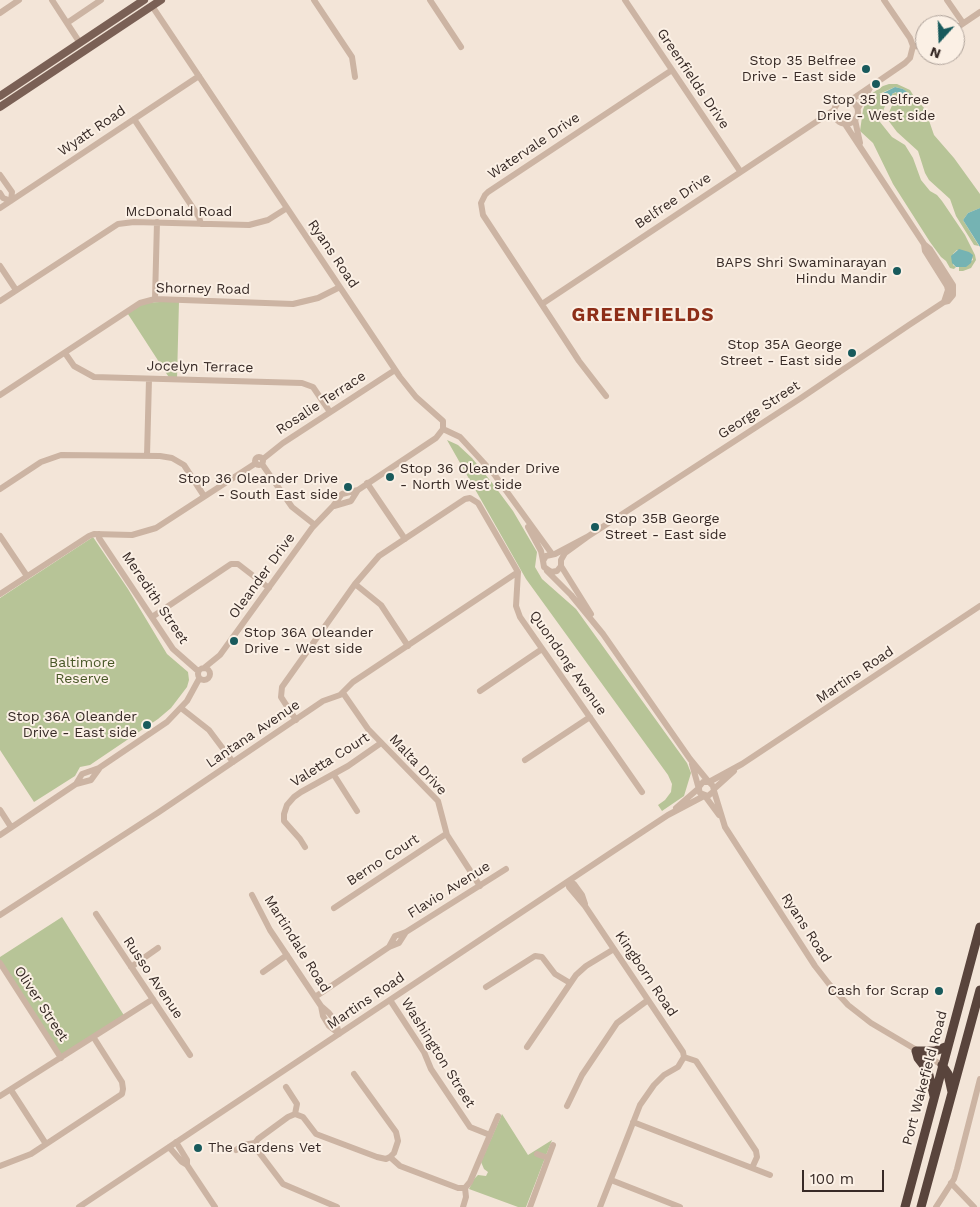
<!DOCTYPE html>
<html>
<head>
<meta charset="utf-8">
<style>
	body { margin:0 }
	#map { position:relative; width:980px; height:1207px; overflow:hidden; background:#f3e5d8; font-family:"Work Sans",sans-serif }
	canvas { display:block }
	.north { position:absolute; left:915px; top:15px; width:50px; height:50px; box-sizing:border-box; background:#fbf0e5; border:1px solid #ada199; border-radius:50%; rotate:200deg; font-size:14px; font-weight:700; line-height:20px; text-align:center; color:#372a26 }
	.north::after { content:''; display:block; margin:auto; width:18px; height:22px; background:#185a5c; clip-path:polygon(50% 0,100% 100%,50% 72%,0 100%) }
	.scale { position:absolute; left:802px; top:1170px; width:82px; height:22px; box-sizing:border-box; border:2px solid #372a26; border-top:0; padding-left:6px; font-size:15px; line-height:18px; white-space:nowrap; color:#372a26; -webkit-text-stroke:4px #fbf0e5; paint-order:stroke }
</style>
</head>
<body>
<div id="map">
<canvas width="980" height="1207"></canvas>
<div class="north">N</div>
<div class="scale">100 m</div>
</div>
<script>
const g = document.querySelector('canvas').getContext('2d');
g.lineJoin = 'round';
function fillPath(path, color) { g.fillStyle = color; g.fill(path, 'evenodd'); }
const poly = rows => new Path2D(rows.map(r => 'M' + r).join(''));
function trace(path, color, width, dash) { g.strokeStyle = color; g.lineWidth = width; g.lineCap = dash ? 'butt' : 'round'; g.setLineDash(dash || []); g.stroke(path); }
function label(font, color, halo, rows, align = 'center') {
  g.font = font + ' "Work Sans",sans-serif'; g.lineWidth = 4; g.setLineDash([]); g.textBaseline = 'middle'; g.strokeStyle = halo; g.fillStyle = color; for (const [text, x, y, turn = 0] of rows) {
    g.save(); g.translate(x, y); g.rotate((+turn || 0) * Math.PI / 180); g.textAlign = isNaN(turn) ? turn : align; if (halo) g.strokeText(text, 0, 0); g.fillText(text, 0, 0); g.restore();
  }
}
fillPath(poly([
	[889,84,897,84,910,90,915,98,925,109,934,135,954,158,980,194,980,208,968,213,963,220,979,246,974,245,956,216,950,199,929,180,925,173,918,151,897,132,888,120,888,115,893,103,892,94,897,92,899,95,902,93,907,95,910,99,908,103,913,100,917,103,916,101,903,89,895,87,879,94,887,96,888,98,880,119,880,122,892,137,905,145,913,158,921,180,930,191,937,195,942,201,965,235,975,255,976,260,971,268,963,271,959,271,959,267,973,260,972,257,957,250,953,254,953,265,956,267,954,269,950,268,946,261,941,257,930,242,893,184,873,143,860,131,863,110,868,96,883,86],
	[179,301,177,379,170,379,126,311,140,303],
	[447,440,458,445,472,458,493,484,513,511,537,552,535,567,542,579,576,609,687,763,691,773,684,796,662,811,658,805,665,800,671,792,672,784,668,775,526,579],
	[93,537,128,589,167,654,188,672,189,680,187,687,171,708,158,719,90,765,80,767,75,776,34,802,0,750,0,598],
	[62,917,125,1017,61,1058,0,963,0,957],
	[502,1114,528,1155,552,1140,526,1207,518,1207,469,1189,474,1179,478,1175,486,1176,488,1172,484,1169,481,1162]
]), '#b7c497');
fillPath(poly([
	[895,87,903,89,911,95,912,98,917,103,914,105,913,100,911,104,907,103,910,99,904,93,899,95,896,92,892,94,892,100,891,98,887,100,888,98,885,95,879,95],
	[980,208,980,247,963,220,968,213],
	[959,249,969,252,973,255,971,263,966,267,956,267,952,263,951,256]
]), '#75b3b3');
trace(poly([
	[52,0,80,43],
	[314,0,352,57,355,77],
	[430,0,461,47],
	[625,0,740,171],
	[884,0,910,38,913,46],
	[947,0,963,23],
	[152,6,400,377,416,397,443,421,443,429,460,437,494,474,552,554],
	[0,13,19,0],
	[67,23,101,0],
	[955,29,980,12],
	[913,46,925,47],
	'834 112a12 12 0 1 1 24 0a12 12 0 1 1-24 0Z',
	[851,100,905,63,910,58,913,46],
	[858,108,870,88],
	[134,119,199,217,201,224],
	[855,120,860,143],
	[0,175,12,192,11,201,3,198,0,193],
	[0,208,199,76],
	[924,244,925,251,947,286,948,290,944,302],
	[0,266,16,290],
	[155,299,157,222],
	[0,301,118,224,134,222,249,225,268,220,287,208],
	[542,304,834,110],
	[65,353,74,366,94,377,302,383,313,387,330,412],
	[0,395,140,303,155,299,293,304,318,298,340,287],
	[606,396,579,361,483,215,481,203,485,195,488,192,672,70],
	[147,456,149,379],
	'255 461a4 4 0 1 1 8 0a4 4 0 1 1-8 0Z',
	[263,459,283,443,395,370],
	[262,464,292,507,315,525],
	[367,483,405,539],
	[0,489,41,462,61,455,160,456,172,458,184,465,204,496],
	[334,506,351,501,358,490],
	[528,527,541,551,543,561],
	[99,534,99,538,173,649,198,671],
	[0,536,27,576],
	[587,537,555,554,546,556,543,561,544,567,551,572,557,571,561,566,561,560,565,553,587,537,801,398,909,325,944,302,948,301,953,295,953,285,930,249,924,244,845,124],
	[561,566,591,614],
	[547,571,571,595,603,634,690,759,708,781],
	[355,584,381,605,408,646],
	[0,594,89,536,94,534,132,535,156,528,256,463],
	[152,617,231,564,238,564,269,588],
	'198 674a6 6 0 1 1 12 0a6 6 0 1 1-12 0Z',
	[204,668,220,655,312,528,333,506,342,494,358,490,436,438,443,429],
	[480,691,542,649],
	[343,693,368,729,438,801,447,835,480,886],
	[181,708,209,730,233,762],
	[296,720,281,697,282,687,355,584,379,556,465,499,470,498,478,503,518,572,516,606,520,617,642,792],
	[525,760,590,717],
	[692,764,700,793,708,796,714,791,713,786,709,782,703,782,699,787],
	[334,775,357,811],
	[709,782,742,764,980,606],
	[76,784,82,774,99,768,167,722,187,701,199,679],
	[714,789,734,771],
	[714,791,725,827,815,966,829,984,848,1005,871,1023,942,1065],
	[705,796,719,815],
	[676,808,699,788],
	[0,810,11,827],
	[0,835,76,784,91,780,99,769],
	[305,847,300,839,284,821,284,814,287,805,294,797,301,792,348,766,381,743],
	[569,881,569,887,585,906,683,1052,684,1057],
	[569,881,574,884,582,895,585,904],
	[252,895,270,930,321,1006,329,1013,336,1022,339,1034],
	[334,908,446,834],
	[96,914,190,1055],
	[0,915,159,812,323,701,340,695,353,682,518,572],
	[389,947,395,936,406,932,506,869],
	[0,963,61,1058],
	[131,967,158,948],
	[263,972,287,955],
	[486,987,535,956,542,957,555,974,570,983],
	[315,997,389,947,399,943,406,932],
	[390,1000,424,1052,431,1069,470,1127,490,1135],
	[321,1006,323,1016,329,1026,338,1033],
	[527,1047,576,975,586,966,614,949],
	[286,1087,297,1104,295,1114],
	[11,1090,46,1144],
	[0,1096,153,999],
	[567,1106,582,1075,617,1023,648,1000],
	[295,1114,303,1117,316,1134,377,1157,386,1159,390,1157,394,1153,398,1141,396,1132,354,1074],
	[295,1114,288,1117,258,1139,255,1143,258,1151,283,1184,337,1207],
	[633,1122,752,1168,757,1157,756,1151,696,1061,684,1057],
	[176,1142,187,1160,187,1165],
	[169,1147,182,1162,187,1165,215,1207],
	[236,1150,243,1145,255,1143],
	[537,1154,548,1158],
	[390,1157,400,1166,458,1188,465,1188],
	[0,1166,31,1154,122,1094,123,1089,122,1082,94,1038],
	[752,1168,770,1175],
	[611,1180,680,1207],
	[951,1183,974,1207],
	[465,1188,470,1182,498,1116],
	[79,1207,609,854,668,815,704,796],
	[463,1207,466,1197,465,1188],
	[530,1207,553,1145],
	[600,1207,640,1105,654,1085,664,1075,678,1067,684,1057],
	[936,1207,954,1179,957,1169,980,1079]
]), '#ccb4a3', 6);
trace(poly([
	[0,96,144,0],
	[0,107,161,0]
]), '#7a6055', 8);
trace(poly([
	[942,1065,948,1074,952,1092],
	[934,1096,928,1071,918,1058,916,1051,935,1051,948,1046],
	[905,1207,980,927],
	[921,1207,980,990]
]), '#59443c', 9);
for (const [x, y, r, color] of [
	[866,69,5,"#185a5c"],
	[876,84,5,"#185a5c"],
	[897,271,5,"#185a5c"],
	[852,353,5,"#185a5c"],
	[390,477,5,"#185a5c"],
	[348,487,5,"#185a5c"],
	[595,527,5,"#185a5c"],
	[234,641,5,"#185a5c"],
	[147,725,5,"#185a5c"],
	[939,991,5,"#185a5c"],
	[198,1148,5,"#185a5c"]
]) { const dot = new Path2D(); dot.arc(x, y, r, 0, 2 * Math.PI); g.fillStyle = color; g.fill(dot); trace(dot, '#fbf0e5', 2); }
label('14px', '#372a26', '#fbf0e5', [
	["Stop 35 Belfree",856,61],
	["Drive - East side",856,77],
	["Stop 35 Belfree",876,100,"center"],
	["Drive - West side",876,116,"center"],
	["BAPS Shri Swaminarayan",887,263],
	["Hindu Mandir",887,279],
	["Stop 35A George",842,345],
	["Street - East side",842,361],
	["Stop 36 Oleander Drive",400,469,"left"],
	["- North West side",400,485,"left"],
	["Stop 36 Oleander Drive",338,479],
	["- South East side",338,495],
	["Stop 35B George",605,519,"left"],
	["Street - East side",605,535,"left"],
	["Stop 36A Oleander",244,633,"left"],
	["Drive - West side",244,649,"left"],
	["Stop 36A Oleander",137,717],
	["Drive - East side",137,733],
	["Cash for Scrap",929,991],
	["The Gardens Vet",208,1148,"left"]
], 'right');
label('14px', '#372a26', '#fbf0e5', [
	["Greenfields Drive",693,79,56],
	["Wyatt Road",92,131,-34],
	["Watervale Drive",534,146,-34],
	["Belfree Drive",673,201,-34],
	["McDonald Road",179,212],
	["Ryans Road",333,254,56],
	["Shorney Road",203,289,1],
	["Jocelyn Terrace",200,367,1],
	["Rosalie Terrace",321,403,-33],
	["George Street",759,410,-33],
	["Oleander Drive",262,576,-54],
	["Meredith Street",155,598,56],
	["Quondong Avenue",568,663,55],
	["Martins Road",855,675,-34],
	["Lantana Avenue",253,734,-34],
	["Valetta Court",330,760,-32],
	["Malta Drive",418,765,47],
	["Berno Court",383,860,-33],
	["Flavio Avenue",449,890,-32],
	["Ryans Road",806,928,57],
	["Martindale Road",297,944,58],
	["Kingborn Road",646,974,56],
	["Russo Avenue",153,978,56],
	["Martins Road",366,1001,-34],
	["Oliver Street",41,1004,57],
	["Washington Street",438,1053,58],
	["Port Wakefield Road",925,1078,-75]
]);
label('14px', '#485727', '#fbf0e5', [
	["Baltimore",82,663],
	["Reserve",82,679]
]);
g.letterSpacing = '1px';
label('bold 19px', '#8d2e18', '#fbf0e5', [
	["GREENFIELDS",643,315]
]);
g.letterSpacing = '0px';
</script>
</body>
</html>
